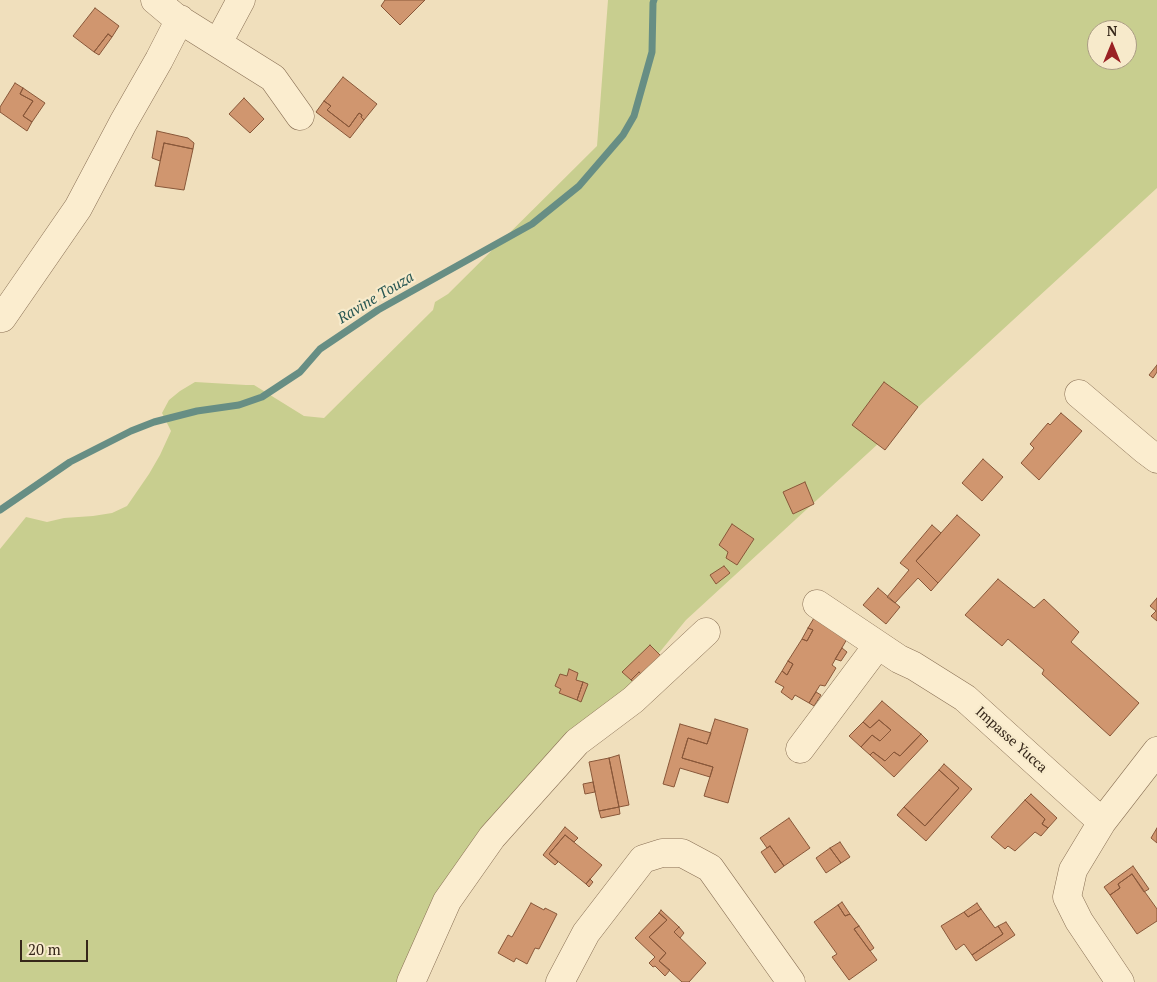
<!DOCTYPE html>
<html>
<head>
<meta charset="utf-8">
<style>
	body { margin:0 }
	#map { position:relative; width:1157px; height:982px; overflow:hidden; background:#f0dfbc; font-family:"PT Serif",serif }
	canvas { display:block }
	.north { position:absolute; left:1087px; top:20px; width:50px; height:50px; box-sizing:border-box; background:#f7eacb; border:1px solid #aa9c84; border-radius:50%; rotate:0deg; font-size:14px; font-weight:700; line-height:20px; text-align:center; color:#36271a }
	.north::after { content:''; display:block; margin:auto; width:18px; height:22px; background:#9a2124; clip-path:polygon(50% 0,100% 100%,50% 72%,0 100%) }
	.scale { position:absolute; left:20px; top:940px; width:68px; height:22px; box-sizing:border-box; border:2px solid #36271a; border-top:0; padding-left:6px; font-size:15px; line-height:18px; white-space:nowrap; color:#36271a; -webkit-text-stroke:4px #f7eacb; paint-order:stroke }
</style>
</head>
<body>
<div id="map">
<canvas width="1157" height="982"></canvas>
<div class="north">N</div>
<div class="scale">20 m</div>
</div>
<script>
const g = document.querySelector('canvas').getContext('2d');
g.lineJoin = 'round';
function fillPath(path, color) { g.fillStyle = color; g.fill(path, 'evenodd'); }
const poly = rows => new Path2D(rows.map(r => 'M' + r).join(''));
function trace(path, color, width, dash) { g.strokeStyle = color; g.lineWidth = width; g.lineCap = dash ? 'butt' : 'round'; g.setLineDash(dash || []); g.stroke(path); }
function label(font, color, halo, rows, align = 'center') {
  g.font = font + ' "PT Serif",serif'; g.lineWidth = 4.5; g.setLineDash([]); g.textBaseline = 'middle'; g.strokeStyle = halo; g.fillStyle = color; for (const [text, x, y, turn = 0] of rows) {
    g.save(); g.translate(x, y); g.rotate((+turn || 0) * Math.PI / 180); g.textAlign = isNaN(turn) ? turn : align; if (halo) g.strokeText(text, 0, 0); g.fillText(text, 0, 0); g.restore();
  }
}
fillPath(poly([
	[608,0,1157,0,1157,188,686,620,427,936,399,982,0,982,0,549,26,517,47,522,64,518,93,516,112,513,127,506,149,474,160,455,171,431,162,413,169,400,180,391,195,382,246,385,254,385,304,416,324,418,433,310,435,302,448,294,597,146],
	[1097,30,1127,30,1127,60,1097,60]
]), '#c8ce8f');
trace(poly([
	[0,510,70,462,131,431,154,422,197,411,239,405,262,397,300,372,320,349,378,310,532,224,579,186,623,135,634,116,652,52,653,3,654,0]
]), '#678e84', 7);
const building = poly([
	[385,0,425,0,400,25,381,6,385,0],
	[95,8,119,26,112,37,108,34,94,52,73,36,95,8],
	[108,34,112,37,99,55,94,52,108,34],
	[343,77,377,104,364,120,361,117,362,115,359,113,349,127,327,110,331,106,324,101,343,77],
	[15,83,23,88,20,94,33,101,23,116,32,122,27,131,0,112,0,107,15,83],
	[23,88,45,103,32,122,23,116,33,101,20,94,23,88],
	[244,98,264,119,250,133,229,114,244,98],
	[324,101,331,106,327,110,349,127,359,113,362,115,361,117,364,120,350,138,316,112,324,101],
	[157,131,188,138,194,143,193,149,164,143,160,161,152,158,157,131],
	[164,143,193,149,184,190,155,186,164,143],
	[1157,365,1157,372,1153,378,1149,375,1157,365],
	[884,382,918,407,885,450,852,425,884,382],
	[1061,413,1082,431,1039,480,1021,463,1034,448,1030,444,1048,423,1050,425,1061,413],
	[983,459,1003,477,982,501,962,483,983,459],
	[805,482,814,504,793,514,783,492,805,482],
	[957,515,980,535,938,583,916,561,957,515],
	[732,524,754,539,737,565,726,558,728,552,719,545,732,524],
	[932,525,941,533,916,561,938,583,931,591,918,578,895,603,887,597,909,570,900,563,932,525],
	[724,566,730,573,716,584,710,575,724,566],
	[998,579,1034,608,1044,599,1079,632,1071,642,1139,703,1110,736,1042,674,1044,670,1008,639,1002,646,965,615,998,579],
	[878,588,900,607,886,624,863,605,878,588],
	[1157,598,1157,621,1151,616,1156,611,1150,606,1157,598],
	[814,618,847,639,832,665,836,668,825,686,820,685,809,703,795,695,792,700,781,692,784,687,775,682,782,671,787,675,793,664,788,661,802,639,807,641,813,630,808,628,814,618],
	[808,628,813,630,807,641,802,639,808,628],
	[650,645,664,659,646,679,639,672,631,680,622,672,650,645],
	[842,648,847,652,841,661,835,659,842,648],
	[788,661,793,664,787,675,782,671,788,661],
	[569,669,578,673,576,680,583,682,577,700,559,693,561,689,555,686,560,674,567,676,569,669],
	[639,672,646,679,638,686,631,680,639,672],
	[583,682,588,684,581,702,577,700,583,682],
	[816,692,821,695,814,706,809,703,816,692],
	[882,701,921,734,900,756,894,752,885,761,873,752,870,755,861,747,872,735,880,741,891,730,879,720,870,728,863,722,882,701],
	[715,719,748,729,728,803,704,796,713,767,682,758,688,738,707,744,715,719],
	[879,720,891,730,880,741,872,735,861,747,849,736,863,722,870,728,879,720],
	[680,724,711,733,707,744,688,738,682,758,713,767,710,777,680,768,674,787,663,784,680,724],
	[921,734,928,741,894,777,870,755,873,752,885,761,894,752,900,756,921,734],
	[619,755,629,805,619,807,609,758,619,755],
	[609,758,619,807,599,811,589,762,609,758],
	[944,764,972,789,926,841,897,815,904,807,925,826,959,788,939,770,944,764],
	[939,770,959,788,925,826,904,807,939,770],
	[593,782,595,792,585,794,583,784,593,782],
	[1031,794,1057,818,1048,828,1042,824,1045,819,1025,800,1031,794],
	[1025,800,1045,819,1042,824,1048,828,1041,836,1035,832,1015,851,1008,846,1005,849,991,837,1025,800],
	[619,807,620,814,601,818,599,811,619,807],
	[789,818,810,848,784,866,770,846,767,848,760,838,789,818],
	[565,827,578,838,574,842,565,835,549,854,558,862,555,865,543,855,565,827],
	[1157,828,1157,843,1151,838,1157,828],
	[565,835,602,865,586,884,549,854,565,835],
	[840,842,850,857,841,863,830,848,840,842],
	[770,846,784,866,775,873,761,852,770,846],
	[830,848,841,863,826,873,816,858,830,848],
	[1133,866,1149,889,1144,892,1132,874,1118,884,1120,888,1110,895,1104,887,1133,866],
	[1132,874,1157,909,1157,921,1137,934,1110,895,1120,888,1118,884,1132,874],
	[590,879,593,882,589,887,586,884,590,879],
	[842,902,850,914,845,916,838,905,842,902],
	[531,903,544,910,545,908,557,914,539,949,535,948,527,964,516,958,514,962,498,953,508,935,512,937,531,903],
	[977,903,981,909,968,917,964,912,977,903],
	[838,905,845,916,850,914,859,926,854,929,877,960,849,980,832,957,837,954,814,922,838,905],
	[981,909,995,928,998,926,1003,934,972,955,964,944,956,950,941,926,964,912,968,917,981,909],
	[661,910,679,927,674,932,706,963,689,982,682,982,659,961,666,953,649,937,667,920,659,913,661,910],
	[659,913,667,920,649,937,666,953,659,961,670,970,665,976,655,966,653,967,649,963,655,957,635,938,659,913],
	[1006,922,1015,935,976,961,972,955,1003,934,998,926,1006,922],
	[859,926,874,948,870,951,854,929,859,926],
	[679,927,684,933,680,938,674,932,679,927]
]);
fillPath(building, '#d0966f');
trace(building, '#885739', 1);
const minor = poly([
	[155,0,174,16,273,78,300,116],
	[218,43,241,0],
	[2,318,78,208,123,123,159,60,180,19],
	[1079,394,1145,450,1157,459],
	[817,604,899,659,914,666,965,698,1102,822],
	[800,749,878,645],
	[411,982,447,901,492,837,577,742,633,700,706,632],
	[560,982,586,933,643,859,662,853,682,853,710,868,791,982],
	[1120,982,1079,921,1067,897,1073,870,1102,822,1157,751]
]);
trace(minor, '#886f54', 29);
trace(minor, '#fbedcf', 28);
label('14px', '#36271a', '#f7eacb', [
	["Impasse Yucca",1011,740,42]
]);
label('italic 15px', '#285753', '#f7eacb', [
	["Ravine Touza",376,298,-31]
]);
</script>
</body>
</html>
